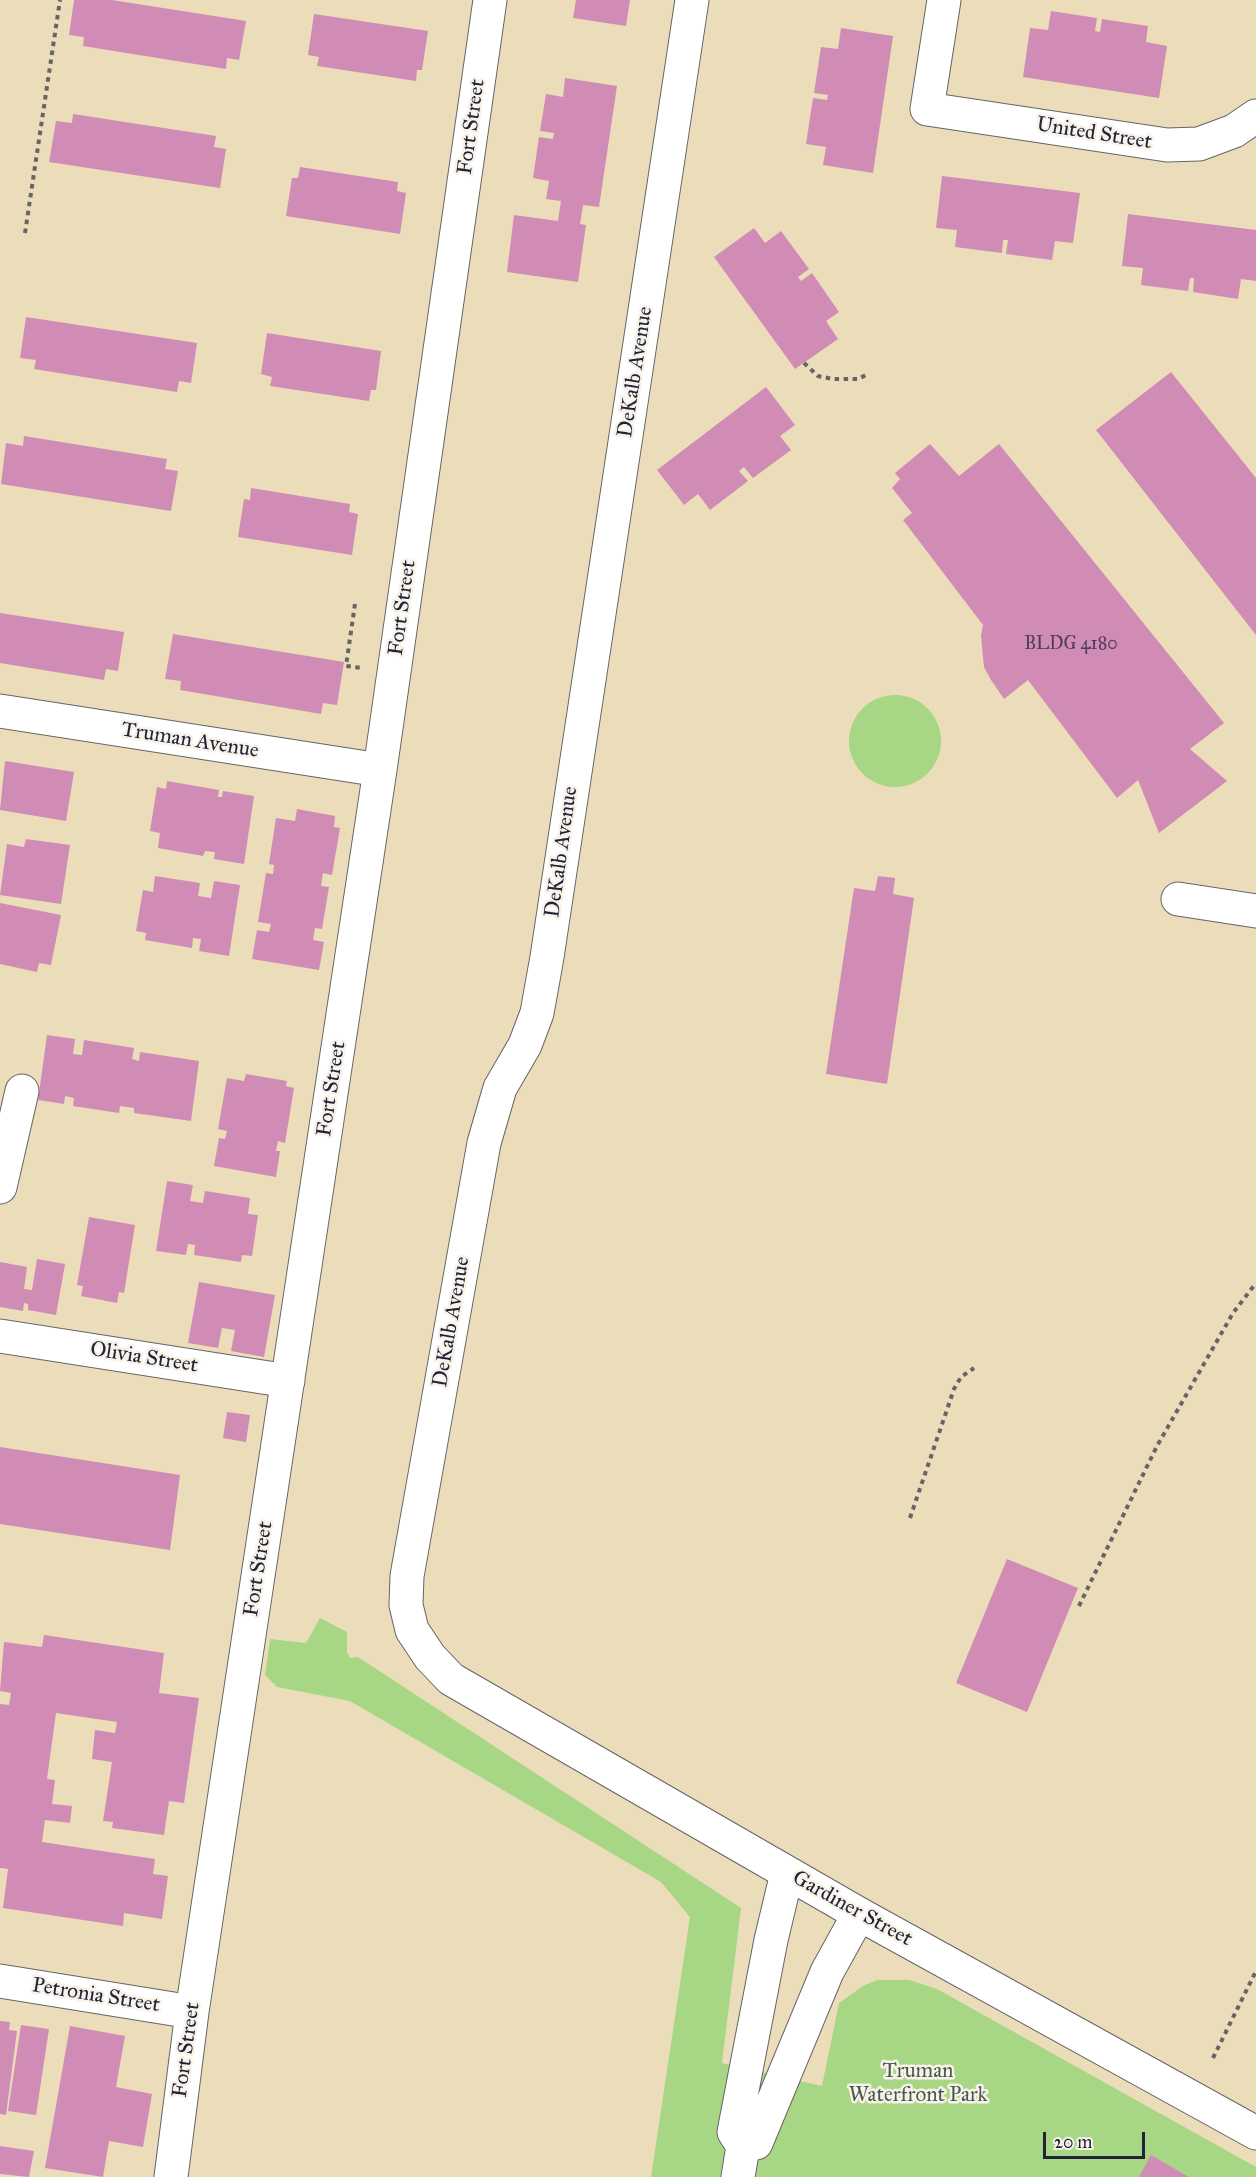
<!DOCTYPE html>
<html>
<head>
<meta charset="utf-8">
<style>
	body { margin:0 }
	#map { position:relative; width:1256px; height:2177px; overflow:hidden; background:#ebddba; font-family:"IM FELL Great Primer",serif }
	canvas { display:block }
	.scale { position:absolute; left:1043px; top:2132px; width:102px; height:27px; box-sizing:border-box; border:3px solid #22223b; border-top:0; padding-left:8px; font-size:18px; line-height:21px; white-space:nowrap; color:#22223b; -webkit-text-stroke:4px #f7f3e8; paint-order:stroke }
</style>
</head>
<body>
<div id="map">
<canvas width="1256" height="2177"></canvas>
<div class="scale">20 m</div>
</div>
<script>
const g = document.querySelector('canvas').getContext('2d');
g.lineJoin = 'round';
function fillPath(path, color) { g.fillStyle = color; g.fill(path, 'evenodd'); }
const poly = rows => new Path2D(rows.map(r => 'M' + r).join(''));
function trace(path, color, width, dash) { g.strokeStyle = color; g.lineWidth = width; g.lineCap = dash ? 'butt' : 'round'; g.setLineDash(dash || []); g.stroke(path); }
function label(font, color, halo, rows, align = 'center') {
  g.font = font + ' "IM FELL Great Primer",serif'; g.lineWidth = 5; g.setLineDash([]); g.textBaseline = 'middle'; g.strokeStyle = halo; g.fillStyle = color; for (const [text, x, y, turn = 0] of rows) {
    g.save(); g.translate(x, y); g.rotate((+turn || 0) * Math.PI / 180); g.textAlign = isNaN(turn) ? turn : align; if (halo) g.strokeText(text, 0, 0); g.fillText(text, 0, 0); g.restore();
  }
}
fillPath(poly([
	'849 741a46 46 0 1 1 92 0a46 46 0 1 1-92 0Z',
	[320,1618,347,1632,347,1652,350,1658,358,1657,741,1908,722,2063,822,2086,839,2003,863,1986,877,1980,909,1980,937,1989,1256,2167,1256,2177,651,2177,690,1917,661,1882,350,1701,277,1687,265,1675,270,1639,306,1643]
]), '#a7d684');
fillPath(poly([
	[74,0,112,0,246,21,239,60,227,58,226,69,83,46,84,37,69,35],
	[576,0,630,0,626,26,573,18],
	[1051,11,1097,18,1095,31,1100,32,1102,19,1148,26,1146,42,1167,46,1159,98,1023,77,1030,28,1048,30],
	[314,14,428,31,422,70,417,70,416,81,317,66,319,57,308,55],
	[841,28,893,36,873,173,823,165,826,147,806,144,813,98,827,100,828,95,814,93,821,47,838,49],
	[565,78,617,86,599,207,583,205,580,224,586,225,578,282,507,272,514,215,558,221,561,201,546,199,549,181,533,178,539,137,553,139,554,133,540,131,546,94,563,97],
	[73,114,216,136,214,147,226,149,220,188,49,162,56,121,72,123],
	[300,167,398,182,397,191,406,193,400,234,286,216,292,178,298,178],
	[942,176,1080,193,1073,243,1055,241,1052,260,1006,254,1008,240,1003,240,1002,253,955,247,957,230,936,228],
	[1128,214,1256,230,1256,281,1241,279,1238,299,1193,292,1194,278,1190,278,1188,291,1141,285,1143,268,1122,266],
	[754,228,765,243,781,231,809,269,798,277,801,281,812,273,839,312,826,321,838,339,795,369,714,257],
	[26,317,197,343,191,383,179,381,177,392,34,369,36,360,20,358],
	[267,333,381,351,376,390,371,390,369,401,270,386,272,377,261,374],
	[1171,372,1256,478,1256,635,1096,430],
	[766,387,795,425,780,436,791,450,753,478,744,467,739,471,748,481,710,510,698,494,684,505,657,470],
	[24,436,167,459,165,469,178,471,171,511,1,484,6,443,23,446],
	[930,444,959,476,999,444,1224,723,1190,749,1227,781,1159,833,1138,780,1117,798,1028,680,1004,699,991,680,984,667,981,636,983,625,903,520,912,513,892,488,900,479,895,473],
	[251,488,350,504,349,512,358,514,352,555,238,537,244,499,250,500],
	[0,613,124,632,118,671,106,669,104,680,0,663],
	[173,634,344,662,337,705,323,703,321,714,180,690,181,681,165,679],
	[5,761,74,772,66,821,0,810],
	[167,781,219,790,218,797,222,797,223,791,254,796,244,864,214,859,215,852,205,851,203,856,158,848,160,833,150,831,157,787,166,789],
	[297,809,335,816,334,827,340,828,332,875,323,873,321,886,329,887,322,929,315,928,313,940,324,942,319,970,252,959,257,930,269,932,271,924,258,922,266,873,273,874,274,865,269,864,276,818,295,821],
	[26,839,70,845,61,904,0,895,7,844,24,847],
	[155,876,200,883,198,896,211,898,214,881,240,885,229,956,199,951,201,939,193,938,192,948,145,940,146,933,136,931,143,890,153,892],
	[878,876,895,878,893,894,914,898,887,1084,826,1074,854,888,875,891],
	[0,903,61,915,51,965,39,963,37,972,0,964],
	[47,1035,75,1039,73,1054,82,1055,84,1040,134,1048,132,1059,139,1061,140,1052,199,1061,191,1121,134,1113,134,1108,120,1106,119,1113,73,1106,74,1098,65,1096,64,1104,38,1100],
	[246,1074,287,1081,286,1086,294,1088,285,1143,278,1141,276,1151,280,1151,276,1177,214,1166,219,1138,225,1139,227,1131,218,1129,227,1078,244,1081],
	[167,1181,193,1185,190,1201,203,1203,205,1191,250,1198,248,1214,258,1215,252,1256,242,1255,241,1262,194,1255,195,1245,188,1244,186,1255,156,1251],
	[89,1217,135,1225,124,1293,119,1292,117,1303,81,1296,83,1286,77,1285],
	[37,1259,65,1264,56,1315,28,1310,28,1304,24,1303,23,1311,0,1307,0,1262,27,1267,24,1289,32,1290],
	[199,1282,275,1295,264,1357,231,1351,235,1330,222,1328,218,1348,188,1343],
	[227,1412,250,1415,246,1442,223,1438],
	[0,1447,180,1475,170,1550,0,1524],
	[1007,1559,1078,1588,1027,1712,956,1683],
	[44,1635,164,1653,159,1693,199,1698,184,1803,169,1801,164,1835,112,1828,113,1822,103,1821,112,1762,92,1759,95,1730,115,1733,117,1722,56,1713,47,1779,55,1780,52,1804,72,1806,70,1823,45,1820,42,1842,155,1859,153,1874,168,1876,162,1919,124,1913,123,1926,3,1908,8,1869,0,1868,0,1704,9,1705,11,1693,0,1691,4,1642,42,1647],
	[0,2021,10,2022,9,2030,17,2031,6,2115,0,2114],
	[21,2025,49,2029,36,2115,8,2111],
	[70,2026,125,2036,116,2087,152,2094,143,2147,109,2141,103,2177,45,2168],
	[0,2146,34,2151,29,2177,0,2174],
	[1151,2155,1189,2177,1139,2177]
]), '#d08cb5');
const minor = poly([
	[692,0,547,957,537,1013,525,1045,500,1088,484,1143,407,1576,406,1605,412,1630,430,1657,451,1679,859,1914,1256,2133],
	[944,0,927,109,1167,145,1199,144,1234,131,1256,116],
	[0,711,380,770],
	[1178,899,1256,911],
	[0,1187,22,1091],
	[0,1336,288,1381],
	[0,1981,192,2012],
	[743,2146,734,2132,771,1940,787,1873],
	[743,2146,756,2143,827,1972,859,1914],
	[171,2177,192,2012,380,770,490,0],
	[738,2177,743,2146]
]);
trace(minor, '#686367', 35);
trace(poly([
	[25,233,60,0],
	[804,363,818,376,833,379,858,379,868,374],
	[355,604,346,666,362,668],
	[910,1518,954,1389,961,1377,974,1368],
	[1079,1606,1157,1446,1233,1313,1256,1283],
	[1213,2058,1256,1971]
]), '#686367', 4, [4.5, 4.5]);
trace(minor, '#fff', 33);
label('18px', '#4e3c5a', null, [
	["BLDG 4180",1071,645]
]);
label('21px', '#22223b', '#f7f3e8', [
	["Fort Street",472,127,-82],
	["United Street",1094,134,9],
	["DeKalb Avenue",636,372,-81],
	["Fort Street",403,608,-82],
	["Truman Avenue",190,741,9],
	["DeKalb Avenue",562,852,-82],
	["Fort Street",332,1089,-81],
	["DeKalb Avenue",452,1322,-80],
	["Olivia Street",144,1358,9],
	["Fort Street",259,1569,-81],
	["Gardiner Street",852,1909,29],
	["Petronia Street",96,1996,9],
	["Fort Street",187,2050,-82]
]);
label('21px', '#4a5851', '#f7f3e8', [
	["Truman",918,2072],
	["Waterfront Park",918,2096]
]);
</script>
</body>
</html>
